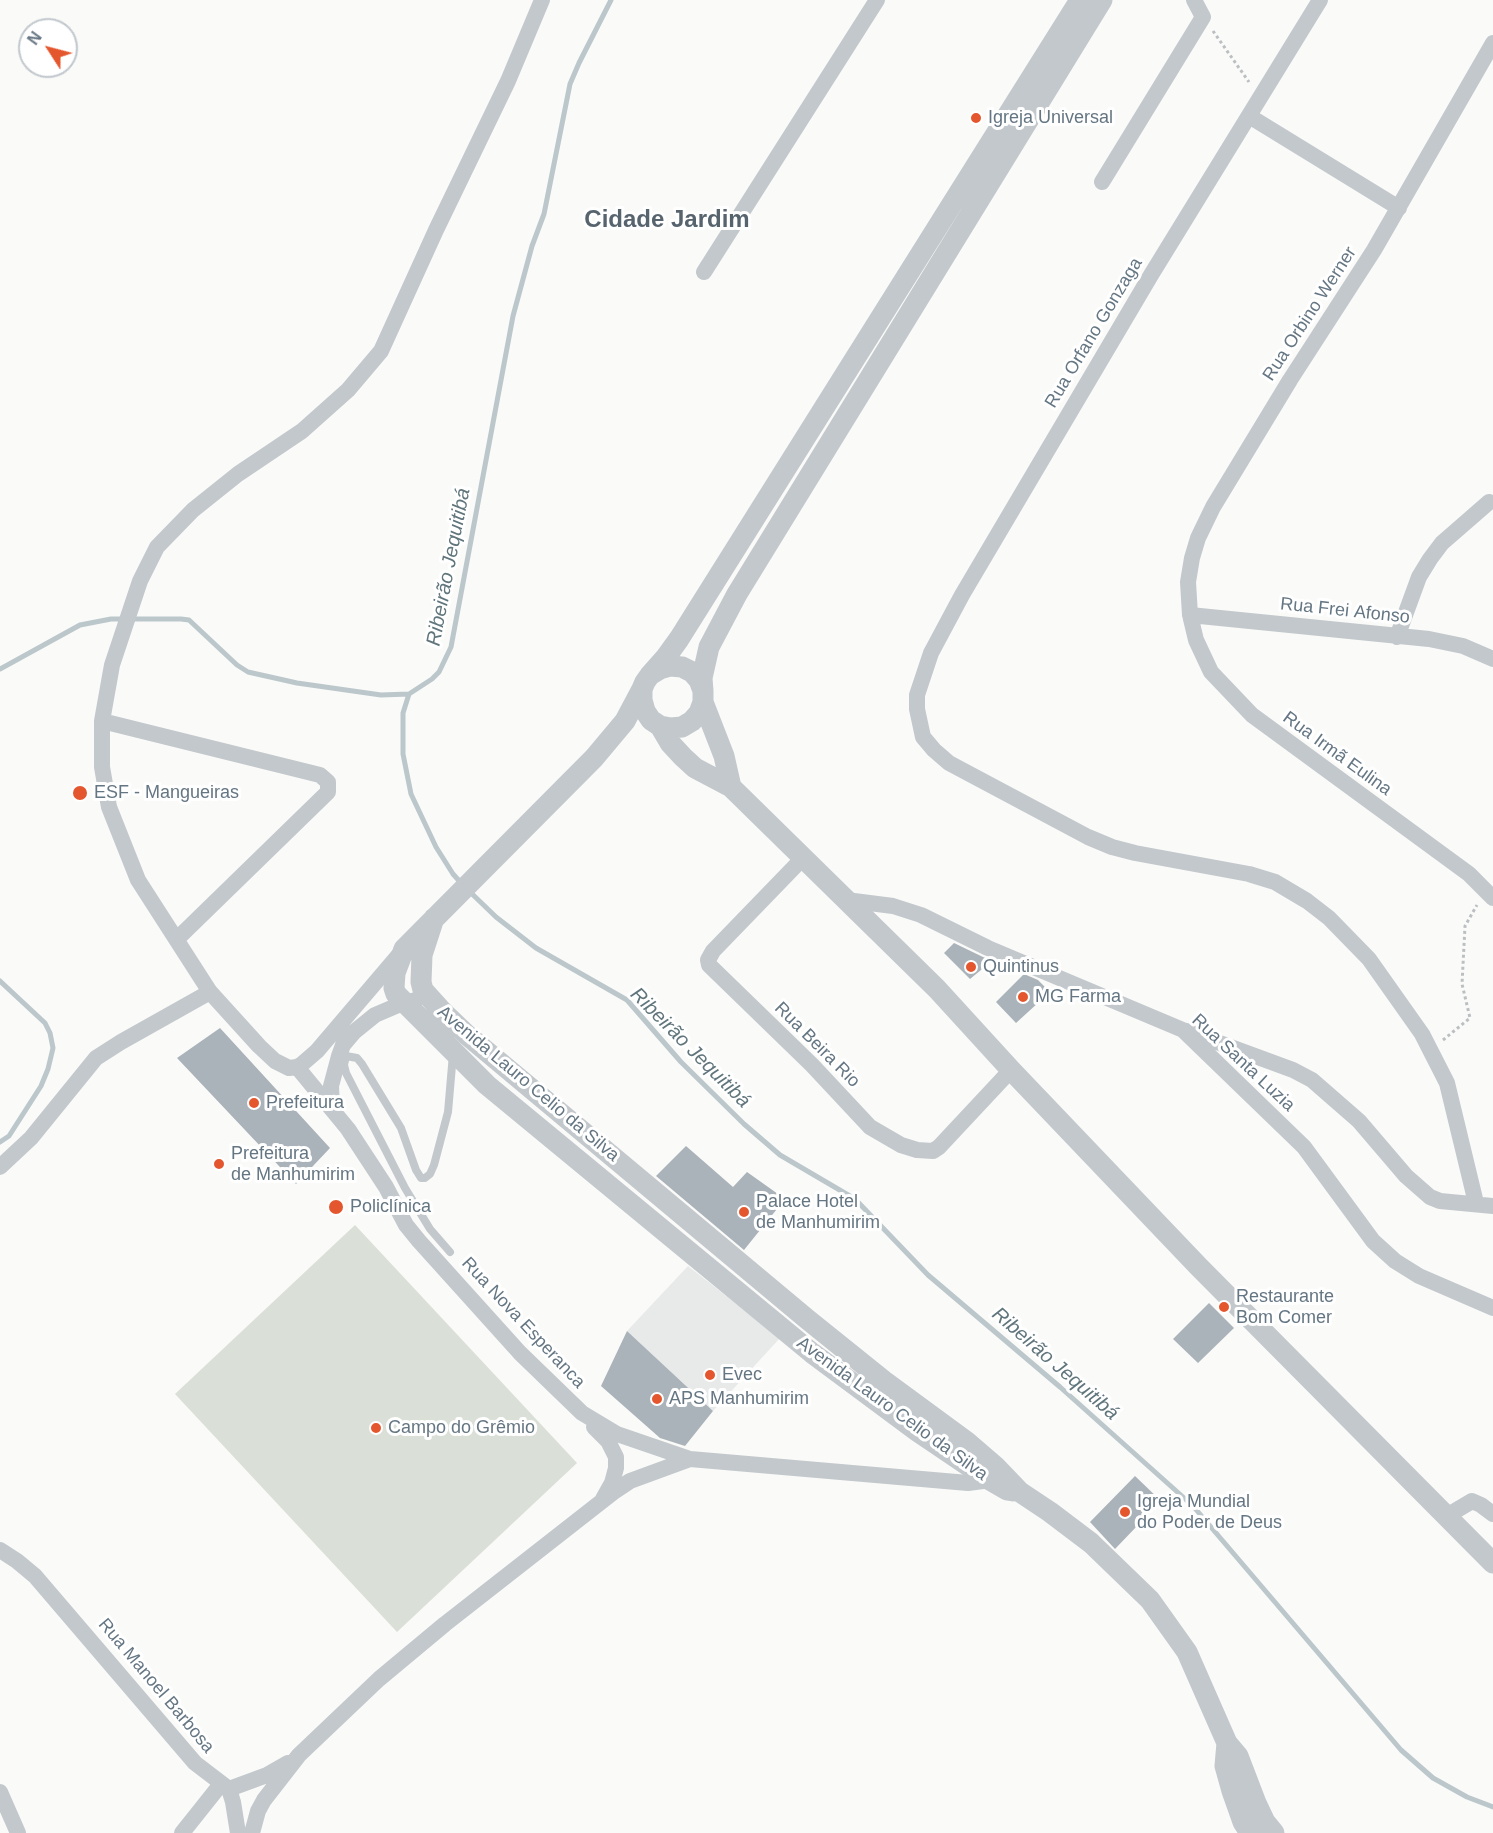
<!DOCTYPE html>
<html>
<head>
<meta charset="utf-8">
<style>
	body { margin:0 }
	#map { position:relative; width:1493px; height:1833px; overflow:hidden; background:#fafaf8; font-family:Helvetica,sans-serif }
	canvas { display:block }
	.north { position:absolute; left:18px; top:18px; width:60px; height:60px; box-sizing:border-box; background:#fff; border:2px solid #c1c8cd; border-radius:50%; rotate:306deg; font-size:16px; font-weight:700; line-height:24px; text-align:center; color:#657683 }
	.north::after { content:''; display:block; margin:auto; width:21px; height:27px; background:#e4572e; clip-path:polygon(50% 0,100% 100%,50% 72%,0 100%) }
</style>
</head>
<body>
<div id="map">
<canvas width="1493" height="1833"></canvas>
<div class="north">N</div>
</div>
<script>
const g = document.querySelector('canvas').getContext('2d');
g.lineJoin = 'round';
function fillPath(path, color) { g.fillStyle = color; g.fill(path, 'evenodd'); }
const poly = rows => new Path2D(rows.map(r => 'M' + r).join(''));
function trace(path, color, width, dash) { g.strokeStyle = color; g.lineWidth = width; g.lineCap = dash ? 'butt' : 'round'; g.setLineDash(dash || []); g.stroke(path); }
function label(font, color, halo, rows, align = 'center') {
  g.font = font + ' Helvetica,sans-serif'; g.lineWidth = 6; g.setLineDash([]); g.textBaseline = 'middle'; g.strokeStyle = halo; g.fillStyle = color; for (const [text, x, y, turn = 0] of rows) {
    g.save(); g.translate(x, y); g.rotate((+turn || 0) * Math.PI / 180); g.textAlign = isNaN(turn) ? turn : align; if (halo) g.strokeText(text, 0, 0); g.fillText(text, 0, 0); g.restore();
  }
}
fillPath(poly([
	[688,1266,780,1338,713,1411,627,1331]
]), '#e8e9e9');
fillPath(poly([
	[355,1225,577,1463,397,1632,175,1394]
]), '#dadfd7');
trace(poly([
	[0,669,80,625,111,619,181,619,189,620,237,665,248,672,297,683,381,695,409,694],
	[462,884,453,874,436,847,411,794,403,754,403,713,409,694,432,679,439,672,451,647,513,316,532,246,544,214,570,84,579,63,611,0],
	[468,890,496,917,536,948,627,1000,681,1062,744,1124,780,1155,855,1199,928,1275,1060,1387,1193,1506,1401,1750,1433,1778,1467,1797,1493,1807],
	[0,981,45,1023,50,1033,53,1048,48,1069,41,1086,9,1136,0,1142]
]), '#bbc7cb', 5);
fillPath(poly([
	[954,943,983,957,992,961,970,979,944,953],
	[1024,974,1038,980,1050,992,1016,1023,996,1002],
	[220,1028,330,1148,296,1184,177,1058],
	[686,1146,733,1187,747,1172,785,1199,744,1250,656,1176],
	[1209,1303,1234,1328,1198,1363,1173,1339],
	[627,1331,713,1411,685,1446,660,1438,601,1386],
	[1135,1476,1161,1501,1115,1549,1090,1522]
]), '#aab3b9');
trace(poly([
	[1213,31,1249,82],
	[1443,1040,1470,1018,1462,984,1465,926,1477,905]
]), '#bbbfc2', 3, [3, 3]);
trace(poly([
	[346,1056,357,1058,362,1064,401,1128,416,1170,421,1178,425,1178,430,1174,434,1165,448,1112,453,1054],
	[346,1056,344,1065,346,1073,405,1188,430,1229,450,1252]
]), '#c3c8cc', 8);
trace(poly([
	[1320,0,1151,275,962,595,931,653,917,695,917,709,923,737,934,750,949,763,1088,837,1112,847,1135,853,1249,874,1275,882,1307,901,1329,918,1369,959,1422,1034,1447,1083,1476,1203],
	[1493,43,1374,250,1290,380,1213,507,1198,538,1192,558,1188,582,1190,615,1196,640,1211,672,1252,715,1469,874,1493,898],
	[1249,116,1399,208],
	[1102,182,1203,17,1194,0],
	[704,272,877,0],
	[1190,615,1429,639,1463,646,1493,659],
	[1397,637,1419,577,1430,559,1442,543,1489,502],
	[102,721,320,775,328,782,328,792,177,939],
	[803,858,713,951,708,960,709,965,812,1065,870,1127,901,1145,917,1150,933,1151,939,1147,1011,1070],
	[846,900,893,906,921,915,988,948,1183,1030,1304,1147,1373,1241,1395,1261,1419,1276,1493,1308],
	[398,956,317,1051,302,1064,297,1067,289,1068,275,1061,259,1046,210,992,138,880,109,807,102,767,102,721,112,665,140,581,157,547,193,510,238,474,302,431,348,390,381,351,436,230,508,81,542,0],
	[1187,1031,1293,1070,1312,1080,1359,1121,1406,1176,1430,1197,1440,1201,1493,1206],
	[297,1067,348,1129,386,1187,406,1225,419,1241,520,1353,582,1413,617,1434,690,1459,968,1483,983,1481,994,1474],
	[332,1107,331,1086,339,1056,343,1045,354,1032,375,1015,403,1003,416,1000],
	[0,1167,31,1138,96,1058,121,1042,210,992],
	[594,1427,608,1441,616,1457,616,1468,612,1483,603,1499],
	[1445,1517,1472,1501,1481,1505,1493,1514],
	[0,1550,17,1561,35,1576,195,1763,229,1789],
	[229,1789,267,1775,288,1763],
	[229,1789,233,1802,238,1833],
	[0,1792,18,1833],
	[182,1833,221,1784],
	[252,1833,258,1811,264,1800,299,1755,379,1679,445,1624,615,1491,630,1481,690,1459]
]), '#c3c8cc', 16);
trace(poly([
	[650,675,660,669,670,666,682,667,692,672,699,680,703,691,703,702,699,713,692,721,682,727,671,728,660,726,651,720,645,711,642,700,642,689,645,682,650,675,666,657,679,639,1080,0],
	[642,689,625,721,594,758,404,949,395,973,394,988,396,994,487,1085,812,1353,917,1431,988,1479,1007,1490,1013,1491],
	[703,691,702,678,709,647,737,594,1102,0],
	[703,702,724,756,731,787],
	[660,726,670,743,683,757,695,768,731,787,937,989,1011,1070,1199,1267,1493,1563],
	[434,918,422,955,421,982,423,990,442,1011,467,1035,807,1319,884,1381,967,1442,996,1467,1020,1492,1050,1512,1091,1543,1150,1600,1187,1652,1227,1743,1238,1756,1256,1803,1265,1822,1274,1833],
	[1227,1743,1225,1766,1232,1791,1243,1822,1250,1833]
]), '#c3c8cc', 21);
for (const [x, y, r, color] of [
	[976,118,6,"#e4572e"],
	[80,793,8,"#e4572e"],
	[971,967,6,"#e4572e"],
	[1023,997,6,"#e4572e"],
	[254,1103,6,"#e4572e"],
	[219,1164,6,"#e4572e"],
	[336,1207,8,"#e4572e"],
	[744,1212,6,"#e4572e"],
	[1224,1307,6,"#e4572e"],
	[710,1375,6,"#e4572e"],
	[657,1399,6,"#e4572e"],
	[376,1428,6,"#e4572e"],
	[1125,1512,6,"#e4572e"]
]) { const dot = new Path2D(); dot.arc(x, y, r, 0, 2 * Math.PI); g.fillStyle = color; g.fill(dot); trace(dot, '#fff', 2); }
label('18px', '#657683', '#fff', [
	["Igreja Universal",988,118],
	["ESF - Mangueiras",94,793],
	["Quintinus",983,967],
	["MG Farma",1035,997],
	["Prefeitura",266,1103],
	["Prefeitura",231,1154],
	["de Manhumirim",231,1175],
	["Palace Hotel",756,1202],
	["de Manhumirim",756,1223],
	["Policlínica",350,1207],
	["Restaurante",1236,1297],
	["Bom Comer",1236,1318],
	["Evec",722,1375],
	["APS Manhumirim",669,1399],
	["Campo do Grêmio",388,1428],
	["Igreja Mundial",1137,1502],
	["do Poder de Deus",1137,1523]
], 'left');
label('18px', '#657683', '#fff', [
	["Rua Orbino Werner",1310,314,-57],
	["Rua Orfano Gonzaga",1094,333,-59],
	["Rua Frei Afonso",1345,611,6],
	["Rua Irmã Eulina",1337,754,36],
	["Rua Beira Rio",817,1045,45],
	["Rua Santa Luzia",1243,1063,43],
	["Avenida Lauro Celio da Silva",528,1084,40],
	["Rua Nova Esperanca",523,1323,47],
	["Avenida Lauro Celio da Silva",892,1409,36],
	["Rua Manoel Barbosa",156,1686,50]
]);
label('italic 20px', '#60757c', '#fff', [
	["Ribeirão Jequitibá",449,567,-79],
	["Ribeirão Jequitibá",690,1048,45],
	["Ribeirão Jequitibá",1055,1364,41]
]);
label('bold 24px', '#57646e', '#fff', [
	["Cidade Jardim",667,220]
]);
</script>
</body>
</html>
